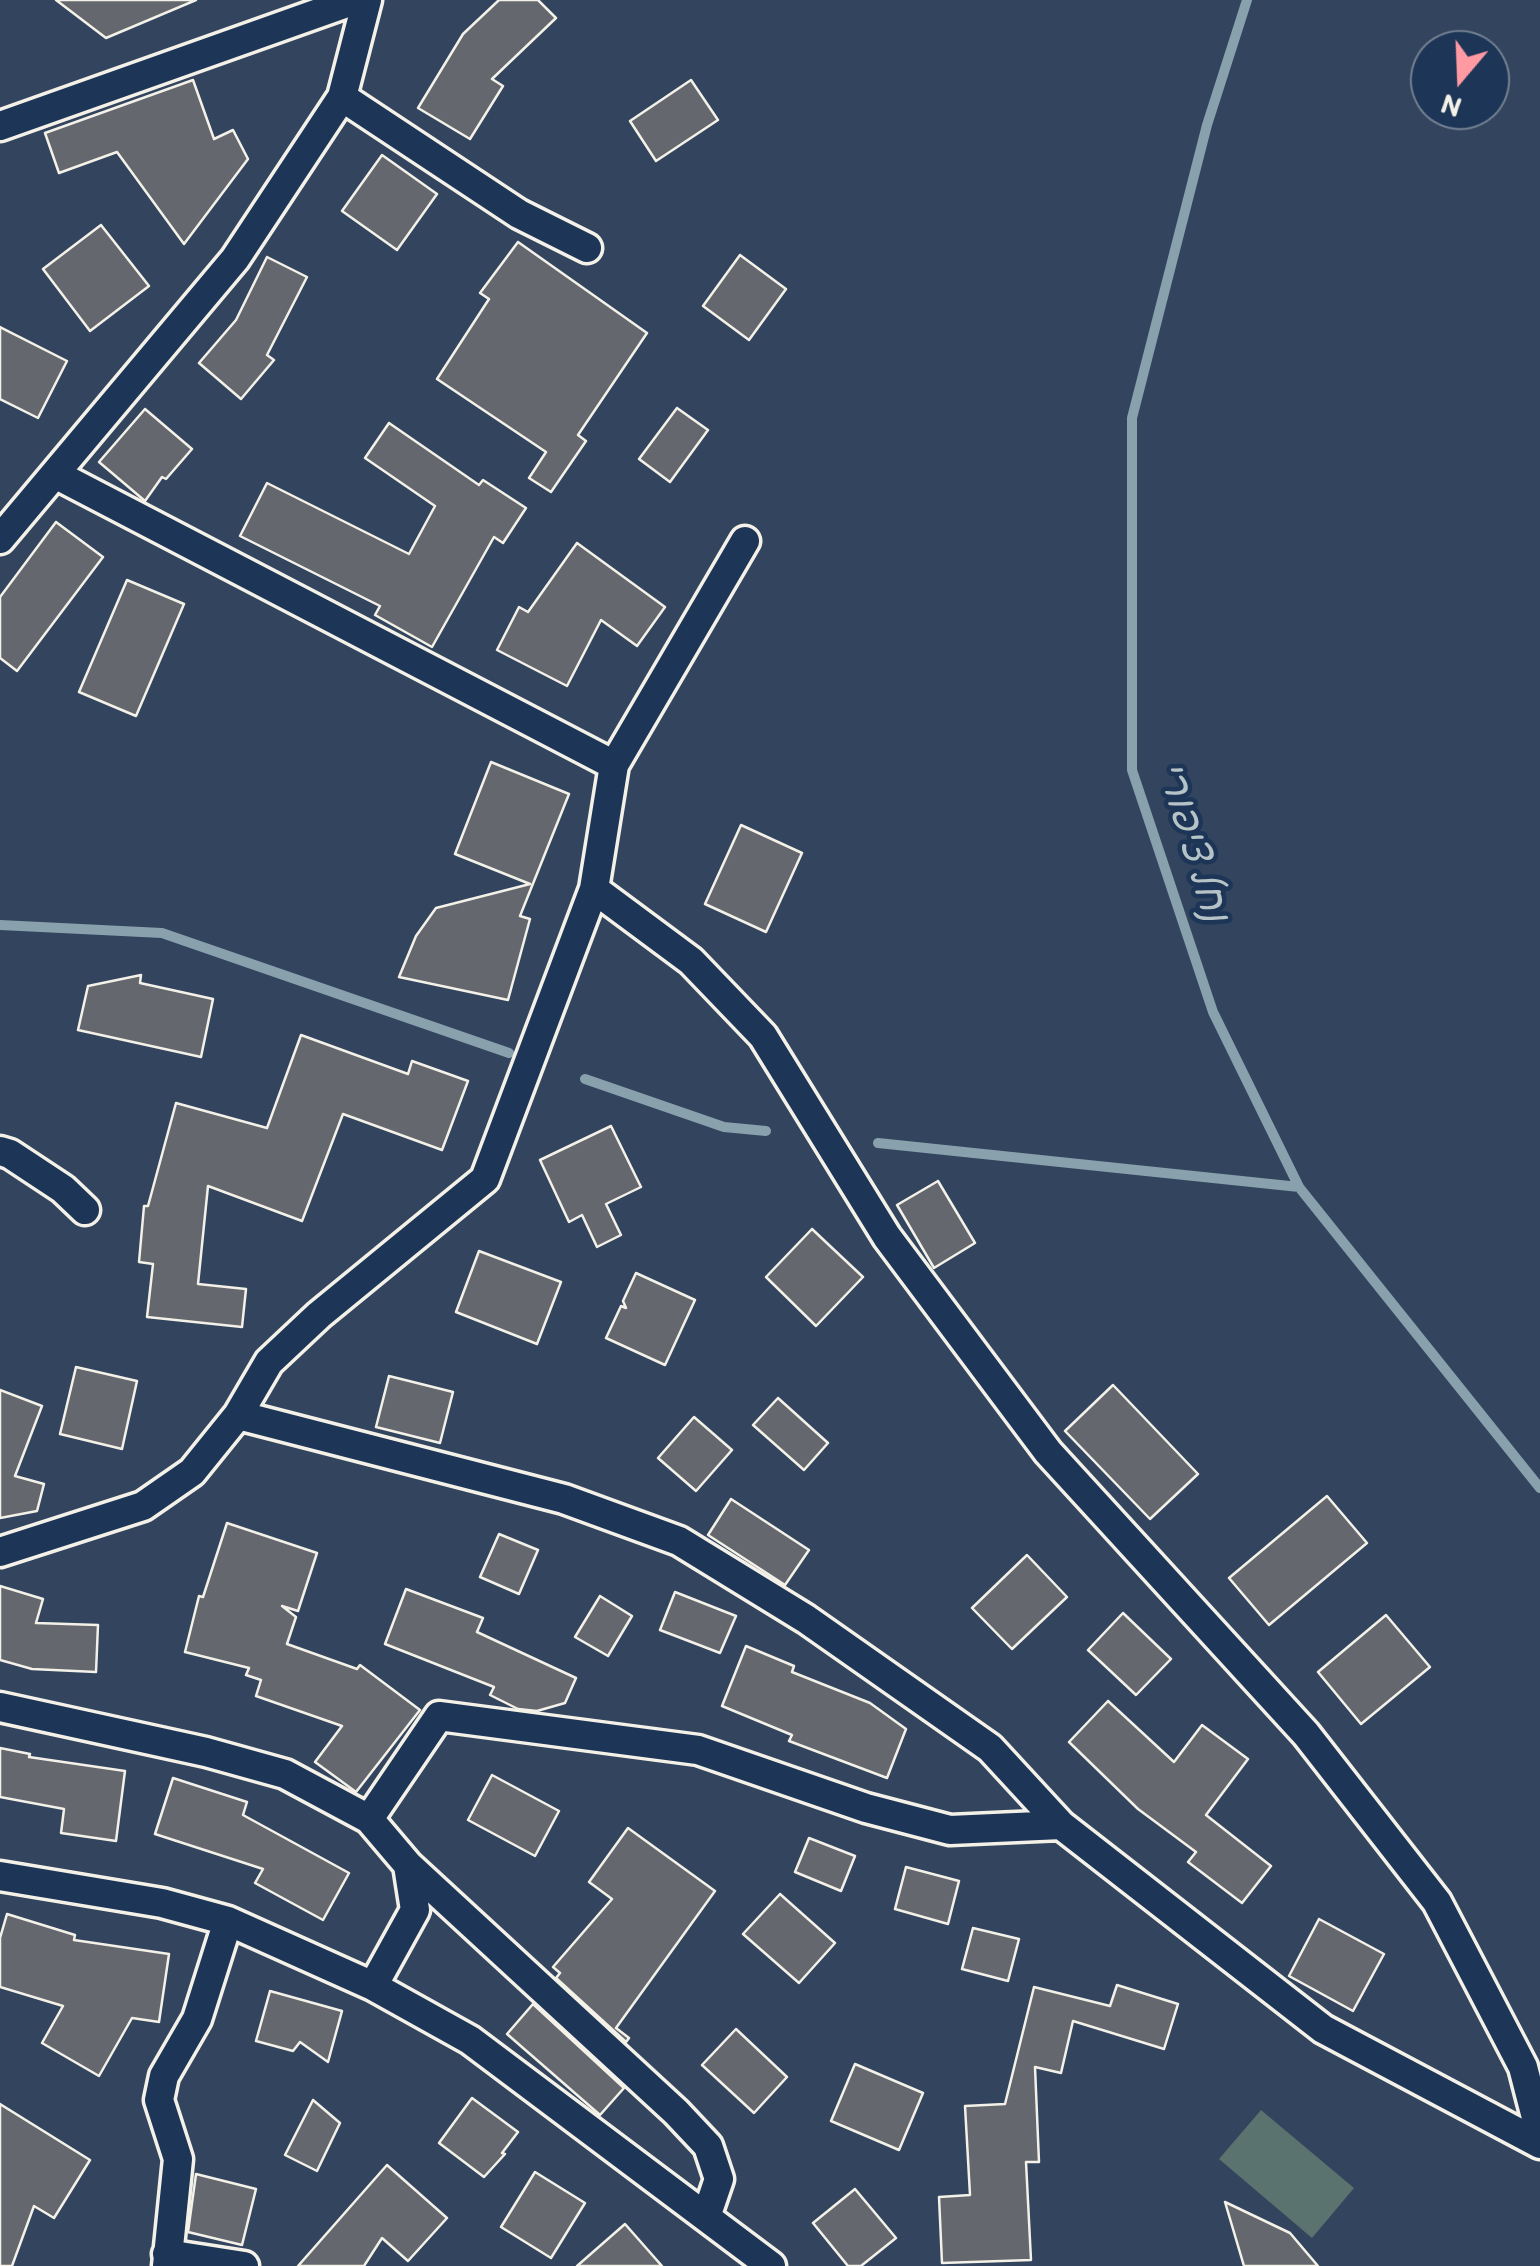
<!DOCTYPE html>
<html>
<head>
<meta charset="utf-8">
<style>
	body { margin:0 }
	#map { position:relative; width:1540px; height:2266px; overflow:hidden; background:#32445e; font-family:Itim,sans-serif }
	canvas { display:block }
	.north { position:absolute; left:1410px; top:30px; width:100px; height:100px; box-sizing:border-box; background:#1d3557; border:2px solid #738091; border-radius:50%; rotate:199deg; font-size:28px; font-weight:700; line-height:40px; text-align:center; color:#f4f1e8 }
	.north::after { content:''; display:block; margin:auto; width:35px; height:45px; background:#ff9aa2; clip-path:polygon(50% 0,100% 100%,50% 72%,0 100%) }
</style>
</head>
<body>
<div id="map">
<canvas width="1540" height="2266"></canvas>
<div class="north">N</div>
</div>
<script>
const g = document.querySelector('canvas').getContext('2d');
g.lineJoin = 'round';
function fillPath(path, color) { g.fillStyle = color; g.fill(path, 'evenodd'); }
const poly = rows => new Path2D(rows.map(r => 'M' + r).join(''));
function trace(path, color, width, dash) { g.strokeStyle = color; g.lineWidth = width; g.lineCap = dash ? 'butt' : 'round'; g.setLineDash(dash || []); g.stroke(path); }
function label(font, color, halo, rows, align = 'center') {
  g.font = font + ' Itim,"Playpen Sans Hebrew",sans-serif'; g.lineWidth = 9; g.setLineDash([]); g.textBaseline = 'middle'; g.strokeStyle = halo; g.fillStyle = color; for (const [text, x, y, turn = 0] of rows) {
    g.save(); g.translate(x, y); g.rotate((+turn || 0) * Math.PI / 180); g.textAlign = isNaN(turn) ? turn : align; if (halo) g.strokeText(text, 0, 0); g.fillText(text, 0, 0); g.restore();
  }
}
fillPath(poly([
	[1261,2110,1354,2188,1312,2238,1219,2159]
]), '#5b736f');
trace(poly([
	[1247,0,1207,125,1132,418,1132,770,1213,1012,1299,1187,1540,1488],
	[0,925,162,933,509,1053],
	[585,1079,724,1127,766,1131],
	[878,1143,1299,1187]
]), '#88a1ad', 10);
const building = poly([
	[56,0,196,0,106,38,56,0],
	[499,0,538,0,556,18,492,79,503,86,470,139,418,108,463,34,499,0],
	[193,80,214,139,233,130,248,159,184,244,117,152,59,173,45,133,193,80],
	[691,80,718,120,656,161,630,121,691,80],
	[382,155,437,194,397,250,342,211,382,155],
	[101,225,149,286,90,331,43,269,101,225],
	[518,242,647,333,578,435,586,441,551,492,529,478,546,452,437,379,489,299,480,293,518,242],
	[740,255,786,289,749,340,703,306,740,255],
	[267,257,307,277,267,355,274,360,241,399,199,363,236,320,267,257],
	[0,327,67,361,38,418,0,399,0,327],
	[677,408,708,430,670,482,639,459,677,408],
	[145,409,192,449,166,479,162,477,145,501,99,462,145,409],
	[389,423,479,485,483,480,526,508,503,543,494,537,432,647,375,615,380,606,240,536,267,483,409,554,435,506,365,458,389,423],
	[56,522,103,557,17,671,0,658,0,597,56,522],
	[577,543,665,607,637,646,601,620,567,686,497,650,519,607,528,612,577,543],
	[127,580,184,604,136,716,79,692,127,580],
	[491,762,569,794,520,916,530,919,508,1000,399,977,416,936,436,908,530,884,455,854,491,762],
	[741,825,802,853,766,932,705,904,741,825],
	[141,975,140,983,213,999,201,1057,78,1030,88,986,141,975],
	[301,1035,408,1074,412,1061,468,1081,442,1150,343,1114,302,1221,208,1186,198,1284,246,1289,242,1327,147,1317,153,1264,139,1262,144,1206,148,1206,176,1103,267,1128,301,1035],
	[611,1126,641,1187,606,1204,621,1235,597,1247,582,1215,569,1222,540,1160,611,1126],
	[938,1181,975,1243,934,1268,897,1205,938,1181],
	[812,1229,863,1277,816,1326,766,1277,812,1229],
	[479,1251,561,1282,537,1344,456,1312,479,1251],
	[636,1273,695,1300,665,1365,606,1338,621,1306,626,1308,623,1301,636,1273],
	[76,1367,137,1381,122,1449,60,1434,76,1367],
	[389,1376,453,1392,440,1443,376,1427,389,1376],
	[1113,1385,1198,1474,1150,1519,1065,1431,1113,1385],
	[0,1390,42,1406,15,1476,44,1484,37,1511,0,1518,0,1390],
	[778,1398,828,1443,804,1470,753,1425,778,1398],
	[694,1417,732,1450,696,1491,658,1458,694,1417],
	[1327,1496,1367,1543,1269,1625,1229,1578,1327,1496],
	[731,1499,809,1550,785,1585,708,1535,731,1499],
	[227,1523,317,1553,298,1611,282,1606,296,1617,287,1644,357,1669,360,1665,420,1710,356,1792,315,1762,342,1726,256,1696,261,1680,246,1675,249,1668,185,1652,199,1596,203,1597,227,1523],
	[499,1534,538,1550,519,1594,480,1577,499,1534],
	[1027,1555,1067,1597,1012,1649,972,1608,1027,1555],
	[0,1586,43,1599,36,1623,98,1625,96,1672,32,1669,0,1660,0,1586],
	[406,1589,483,1618,477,1632,576,1678,565,1703,537,1711,518,1709,490,1695,494,1687,385,1644,406,1589],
	[675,1592,736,1616,720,1653,660,1630,675,1592],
	[600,1596,632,1616,608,1656,575,1637,600,1596],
	[1123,1613,1171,1659,1136,1695,1088,1650,1123,1613],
	[1386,1615,1430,1667,1361,1724,1318,1672,1386,1615],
	[746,1646,794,1666,792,1672,870,1703,906,1729,887,1778,789,1741,792,1735,722,1706,746,1646],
	[1108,1701,1174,1762,1202,1725,1248,1759,1206,1815,1271,1866,1242,1903,1188,1862,1196,1852,1138,1809,1069,1742,1108,1701],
	[0,1748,30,1754,29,1757,125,1771,116,1841,61,1833,64,1809,0,1797,0,1748],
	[492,1775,559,1811,535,1856,468,1820,492,1775],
	[173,1778,247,1802,243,1815,349,1873,323,1920,255,1883,263,1869,155,1834,173,1778],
	[628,1828,715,1891,616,2028,629,2038,626,2042,556,1978,560,1973,553,1967,612,1899,589,1882,628,1828],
	[809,1838,855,1856,841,1891,795,1872,809,1838],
	[906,1867,959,1881,948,1924,895,1909,906,1867],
	[780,1894,835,1943,799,1983,743,1934,780,1894],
	[7,1914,75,1935,74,1940,169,1954,159,2022,132,2018,99,2076,42,2043,63,2006,0,1987,0,1938,7,1914],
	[1319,1919,1384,1954,1353,2011,1289,1976,1319,1919],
	[973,1928,1019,1939,1008,1981,962,1969,973,1928],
	[1117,1985,1178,2004,1164,2049,1073,2021,1061,2073,1035,2067,1039,2162,1026,2162,1031,2260,942,2263,939,2197,970,2195,965,2106,1005,2104,1034,1987,1110,2006,1117,1985],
	[270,1991,342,2011,328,2062,300,2042,293,2051,256,2041,270,1991],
	[533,2004,624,2088,600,2115,507,2034,533,2004],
	[736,2029,787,2077,754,2113,702,2065,736,2029],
	[855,2064,923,2093,899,2150,831,2121,855,2064],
	[472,2098,518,2132,502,2153,505,2154,484,2177,439,2143,472,2098],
	[313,2100,340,2123,317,2171,285,2155,313,2100],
	[0,2104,90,2160,54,2218,34,2206,12,2266,0,2266,0,2104],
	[387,2165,447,2218,408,2261,382,2238,364,2266,298,2266,387,2165],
	[535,2172,585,2203,551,2258,501,2227,535,2172],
	[196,2174,256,2189,242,2245,188,2232,196,2174],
	[855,2189,896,2238,861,2266,848,2266,813,2223,855,2189],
	[1225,2202,1290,2233,1318,2266,1244,2266,1225,2202],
	[625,2224,662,2266,577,2266,625,2224]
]);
fillPath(building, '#64686e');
trace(building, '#f4f1e8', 2.5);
const street = poly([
	[342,97,519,214,587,248],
	[0,126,355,0],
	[57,475,614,765],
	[0,539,235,259,342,97,367,0],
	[594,889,691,961,763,1036,887,1237,1048,1452,1306,1734,1437,1902,1523,2067,1540,2133],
	[0,1151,10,1154,63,1189,85,1210],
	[238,1415,564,1499,679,1541,806,1619,990,1748,1061,1825],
	[0,1552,143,1506,192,1472,238,1415,269,1362,319,1315,485,1179,594,889,614,765,745,541],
	[0,1707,206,1752,285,1774,369,1819,408,1865,415,1910,373,1986],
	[369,1819,439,1716,698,1750,866,1808,950,1830,1061,1825,1323,2029,1540,2144],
	[408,1865,676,2112,708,2146,719,2179,706,2217],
	[0,1876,162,1903,228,1921,373,1986,470,2040,771,2266],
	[167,2254,244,2266],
	[167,2266,178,2159,159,2100,164,2076,197,2019,228,1921]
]);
trace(street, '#f4f1e8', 35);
trace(street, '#1d3557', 28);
label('italic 40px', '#b5c2c6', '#1d3557', [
	["נחל ציפורי",1191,842,73]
]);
</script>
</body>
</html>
